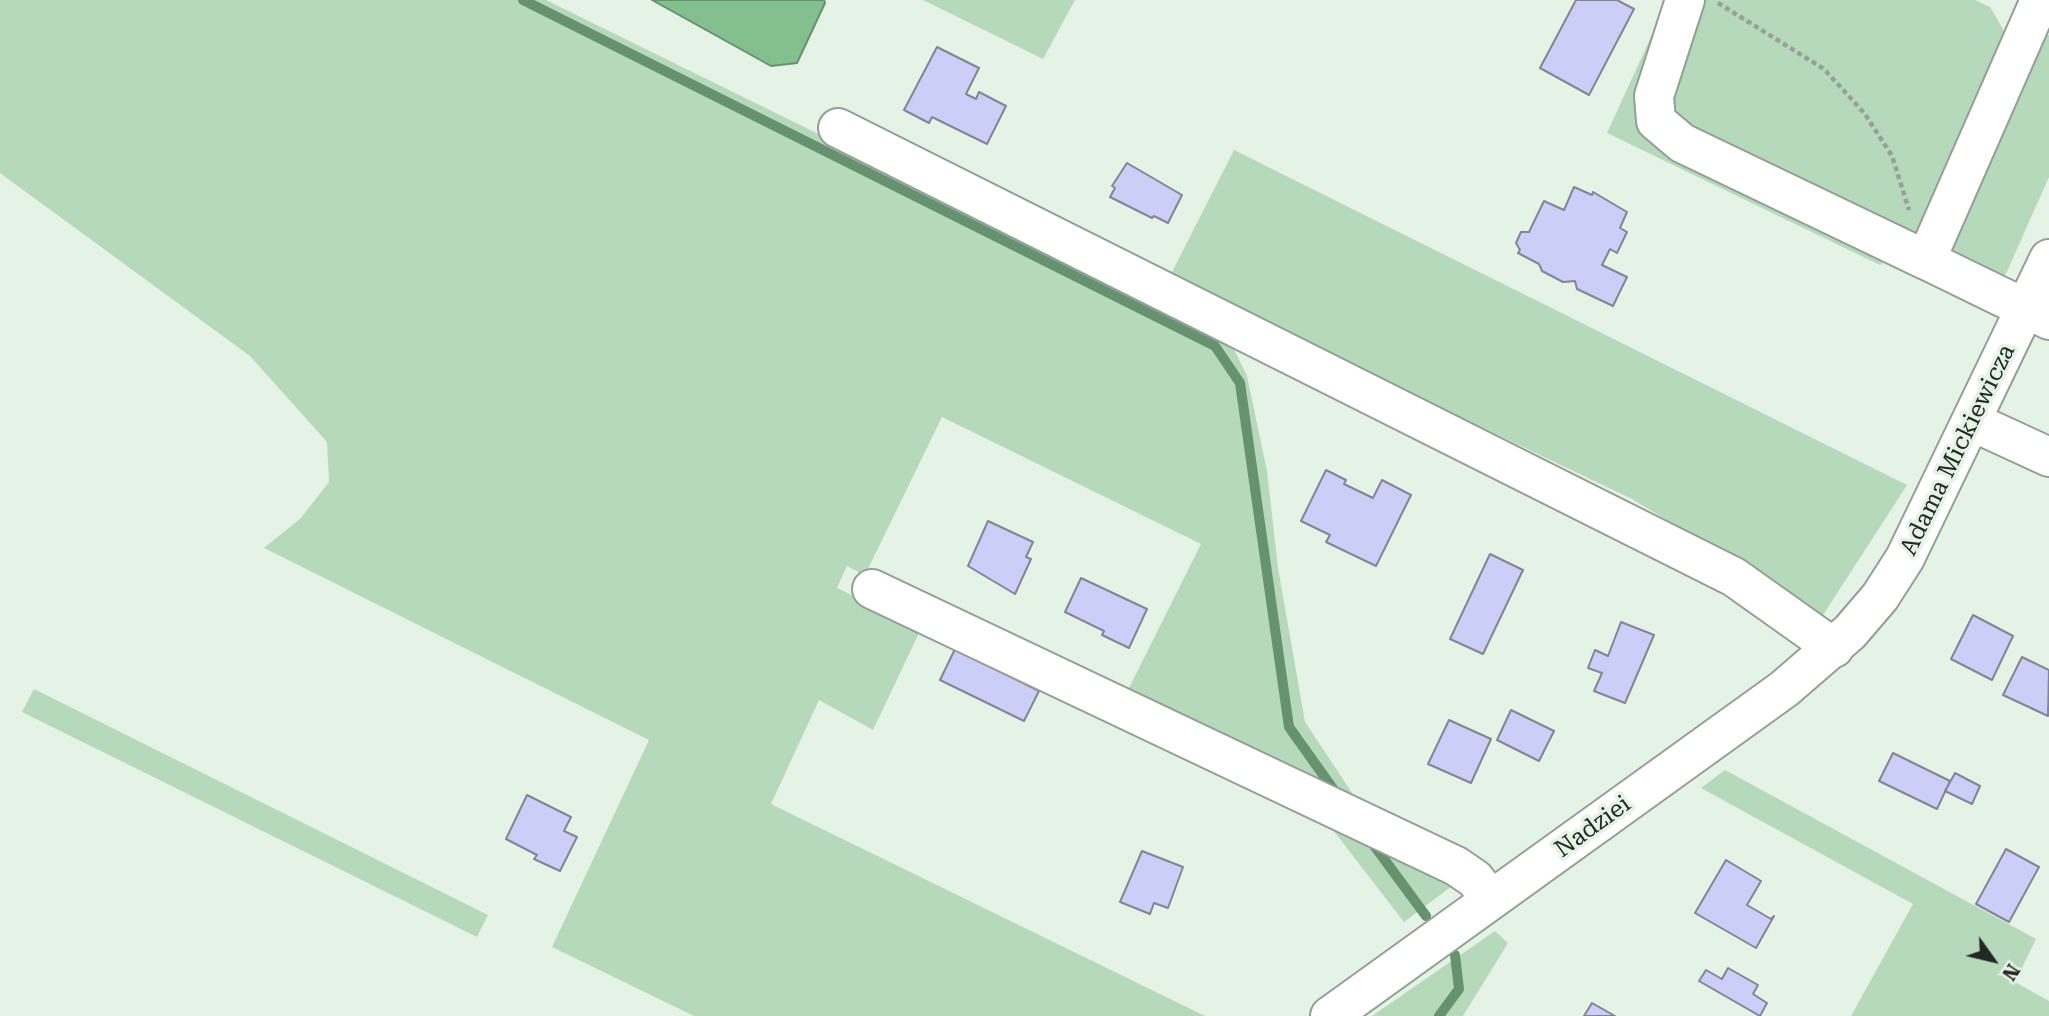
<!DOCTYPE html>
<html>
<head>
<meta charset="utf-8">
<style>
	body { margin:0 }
	#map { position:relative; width:2049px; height:1016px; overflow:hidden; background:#e5f3e7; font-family:"Roboto Serif",serif }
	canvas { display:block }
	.north { position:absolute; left:1958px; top:925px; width:70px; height:70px; -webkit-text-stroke:5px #e5f3e7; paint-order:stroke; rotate:124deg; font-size:19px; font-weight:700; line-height:28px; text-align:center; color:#232824 }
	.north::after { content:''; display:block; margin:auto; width:24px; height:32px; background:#232824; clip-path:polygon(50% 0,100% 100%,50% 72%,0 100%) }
</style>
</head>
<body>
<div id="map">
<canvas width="2049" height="1016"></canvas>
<div class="north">N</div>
</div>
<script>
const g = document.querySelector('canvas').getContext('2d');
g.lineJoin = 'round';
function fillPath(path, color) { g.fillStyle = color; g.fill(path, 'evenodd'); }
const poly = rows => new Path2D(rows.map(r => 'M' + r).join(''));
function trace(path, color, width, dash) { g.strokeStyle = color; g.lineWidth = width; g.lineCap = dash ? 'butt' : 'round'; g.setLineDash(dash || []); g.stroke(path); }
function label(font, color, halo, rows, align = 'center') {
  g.font = font + ' "Roboto Serif",serif'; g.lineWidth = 7; g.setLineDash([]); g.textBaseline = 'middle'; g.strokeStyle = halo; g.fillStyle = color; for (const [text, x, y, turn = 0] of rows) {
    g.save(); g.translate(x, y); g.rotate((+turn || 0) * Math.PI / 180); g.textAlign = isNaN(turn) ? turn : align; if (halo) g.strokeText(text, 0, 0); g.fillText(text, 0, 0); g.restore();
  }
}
fillPath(poly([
	[0,0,546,0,1227,335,1247,376,1267,471,1278,568,1305,722,1364,811,1125,696,1201,544,942,417,865,575,847,566,837,588,921,629,873,730,819,700,771,804,1205,1016,694,1016,552,947,649,740,264,548,301,518,329,482,327,442,250,356,0,173],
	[923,0,1075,0,1043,59],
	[1668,0,1975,0,1990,7,2010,41,1942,202,1909,243,1880,265,1607,133],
	[2049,35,2049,177,2001,285,1953,253,1948,234,2039,36],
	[1234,150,1907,485,1823,615,1632,499,1169,278],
	[34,689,488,915,477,937,22,712],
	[1725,770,2036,939,2015,982,2049,1001,2049,1016,1851,1016,1913,904,1701,788],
	[1326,821,1456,883,1404,922],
	[1495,931,1508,943,1463,1016,1372,1016]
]), '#b5d9ba');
const water = poly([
	[652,0,824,0,825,3,797,63,771,66,652,0]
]);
fillPath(water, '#84c08f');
trace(water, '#67926f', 2);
trace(poly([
	[523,0,1215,346,1240,383,1289,727,1336,793],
	[1370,840,1426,916],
	[1439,1016,1459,989,1455,955]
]), '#67926f', 10);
const building = poly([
	[1576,0,1617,0,1634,9,1589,95,1540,68,1576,0],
	[937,47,979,68,966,94,976,99,979,92,1006,106,987,144,932,117,929,123,904,110,937,47],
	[1127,163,1182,195,1168,223,1154,216,1152,218,1110,197,1115,188,1112,186,1127,163],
	[1574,187,1592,195,1593,192,1627,212,1620,228,1627,232,1617,253,1610,249,1602,265,1627,277,1613,306,1577,289,1575,281,1563,282,1542,271,1539,264,1518,253,1520,250,1516,243,1521,232,1529,232,1544,201,1564,210,1574,187],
	[1326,470,1346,480,1344,484,1373,498,1382,480,1411,495,1376,566,1326,542,1330,535,1301,521,1326,470],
	[988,521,1033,542,1026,557,1031,559,1015,594,968,566,988,521],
	[1490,554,1523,570,1483,654,1450,639,1490,554],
	[1081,578,1147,609,1129,648,1102,635,1104,631,1065,612,1081,578],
	[1973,615,2013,636,1992,680,1951,659,1973,615],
	[1621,622,1654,635,1625,703,1594,691,1602,673,1588,668,1595,650,1608,656,1621,622],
	[955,649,1039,691,1024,721,940,680,955,649],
	[2022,657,2049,670,2048,716,2003,695,2022,657],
	[1511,710,1554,731,1539,761,1497,740,1511,710],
	[1449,720,1491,739,1471,783,1428,764,1449,720],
	[1893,753,1950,781,1937,809,1879,781,1893,753],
	[1955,773,1980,786,1972,804,1945,791,1955,773],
	[527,795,571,817,564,831,577,837,560,871,534,859,537,855,506,839,527,795],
	[2006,849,2039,867,2009,922,1976,904,2006,849],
	[1142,851,1183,867,1168,908,1154,903,1150,914,1120,902,1142,851],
	[1726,860,1761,881,1747,905,1771,919,1774,916,1756,948,1695,913,1726,860],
	[1728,968,1758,985,1753,994,1767,1003,1760,1016,1699,981,1706,970,1722,979,1728,968],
	[1592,1003,1615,1016,1584,1016,1592,1003]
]);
fillPath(building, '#cbcef7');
trace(building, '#848594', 2);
const minor = poly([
	[1685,0,1654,96,1656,121,1682,143,1926,260],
	[2037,7,1926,260,2049,320],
	[838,128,1734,577,1834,648],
	[1973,422,2049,457],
	[872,589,1456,866,1475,879,1491,900],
	[1330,1016,1784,689,1850,632,1880,597,1905,558,2049,259]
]);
trace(minor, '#939f94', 42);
trace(poly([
	[1718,3,1824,69,1865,114,1892,156,1909,210]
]), '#97a199', 4.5, [5, 3.5]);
trace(minor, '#fff', 38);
label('24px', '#232824', '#e5f3e7', [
	["Adama Mickiewicza",1958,450,-64],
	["Nadziei",1593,827,-36]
]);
</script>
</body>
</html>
